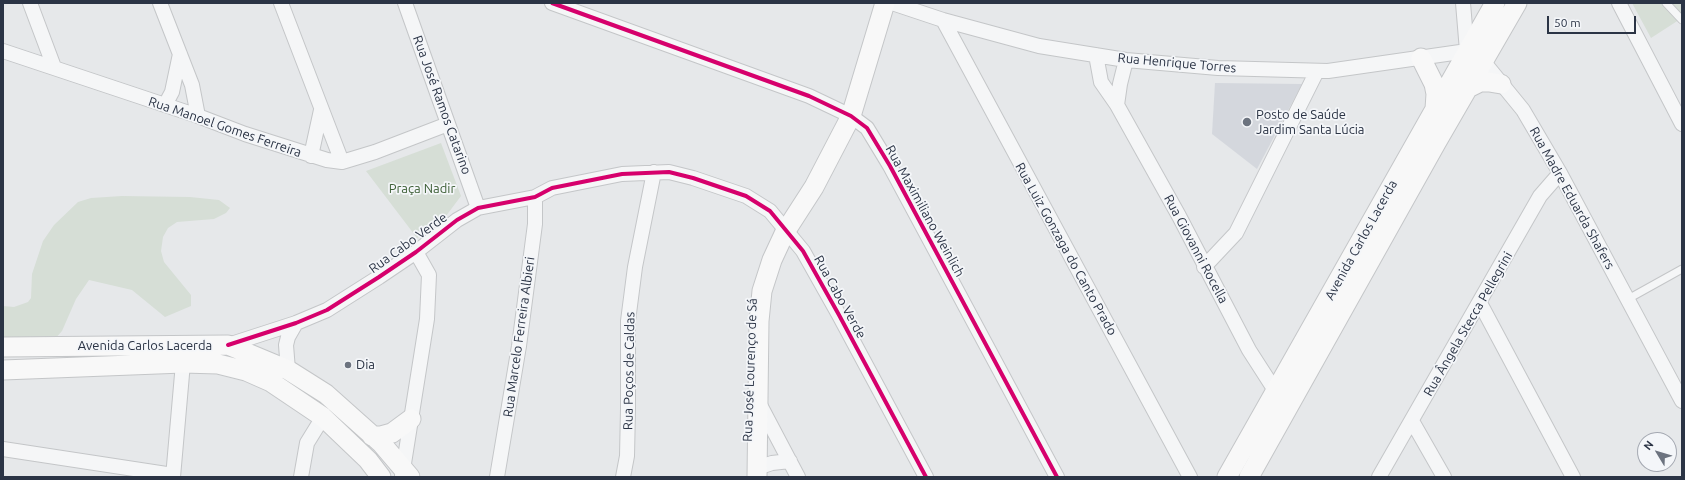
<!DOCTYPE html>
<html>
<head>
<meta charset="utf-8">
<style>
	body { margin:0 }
	#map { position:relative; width:1685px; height:480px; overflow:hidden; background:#e6e8ea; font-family:Ubuntu,sans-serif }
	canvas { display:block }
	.frame { position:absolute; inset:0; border:4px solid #2b3445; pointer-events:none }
	.north { position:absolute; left:1637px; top:432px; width:40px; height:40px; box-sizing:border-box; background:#f4f6f9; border:1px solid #a4a8b1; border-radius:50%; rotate:308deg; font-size:11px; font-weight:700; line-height:16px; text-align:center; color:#2b3445 }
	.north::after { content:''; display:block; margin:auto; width:14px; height:18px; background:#6c737f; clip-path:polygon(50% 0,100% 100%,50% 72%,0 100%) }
	.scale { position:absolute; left:1547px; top:16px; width:89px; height:18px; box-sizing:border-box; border:2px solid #2b3445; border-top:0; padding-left:5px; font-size:12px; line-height:14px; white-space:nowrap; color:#2b3445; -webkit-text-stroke:3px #f4f6f9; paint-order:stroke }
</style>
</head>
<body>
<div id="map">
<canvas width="1685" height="480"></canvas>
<div class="frame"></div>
<div class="north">N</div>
<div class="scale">50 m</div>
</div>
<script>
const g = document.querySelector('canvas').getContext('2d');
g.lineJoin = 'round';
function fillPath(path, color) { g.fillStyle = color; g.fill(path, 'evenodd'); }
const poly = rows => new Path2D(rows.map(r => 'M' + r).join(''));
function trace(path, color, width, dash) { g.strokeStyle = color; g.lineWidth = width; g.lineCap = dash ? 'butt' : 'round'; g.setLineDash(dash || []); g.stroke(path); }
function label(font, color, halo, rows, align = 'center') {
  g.font = font + ' Ubuntu,sans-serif'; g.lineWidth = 3.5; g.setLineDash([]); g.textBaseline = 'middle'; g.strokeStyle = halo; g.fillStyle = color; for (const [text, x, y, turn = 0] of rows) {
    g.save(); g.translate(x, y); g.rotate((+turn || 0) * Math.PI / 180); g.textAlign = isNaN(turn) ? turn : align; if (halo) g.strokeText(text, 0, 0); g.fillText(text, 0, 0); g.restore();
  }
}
fillPath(poly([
	[1215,83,1302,84,1257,169,1212,134]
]), '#d4d7dd');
fillPath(poly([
	[1632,3,1682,3,1682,18,1651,38],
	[441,143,461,196,443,220,417,238,366,171],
	[122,196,190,197,219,200,230,208,226,213,214,219,177,222,168,228,163,237,161,251,164,262,191,295,191,306,165,317,132,290,89,280,76,299,62,331,54,340,3,342,3,306,14,307,28,302,31,298,32,274,43,241,54,225,78,202,91,198]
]), '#d6ded6');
const lane = poly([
	[1666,3,1682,20],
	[1628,299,1682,269]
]);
const street = poly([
	[30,3,54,67],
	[160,3,192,85,198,116],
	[281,3,342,162],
	[405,3,478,208],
	[552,3,809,96,851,116,867,128,890,166,1057,477],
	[892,3,943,20,1039,46,1126,60,1218,68,1328,71,1467,51],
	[1463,3,1467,51],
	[1619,3,1682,124],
	[943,20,1190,477],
	[3,51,198,116,245,134,327,160,342,162,375,152,448,124],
	[1096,55,1101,82,1117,105,1179,216,1249,350,1276,392],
	[1476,56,1483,61,1523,110,1560,173,1682,401],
	[165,105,172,92,180,54],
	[1117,105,1120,84,1126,60],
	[311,156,321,110],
	[1204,267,1236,233,1317,71],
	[1480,303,1573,477],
	[228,345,296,323,327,310,379,277,416,252,457,220,478,208,535,197,552,188,622,174,669,172,693,178,746,196,770,211,803,251,839,315,926,477],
	[288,370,286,345,288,337,296,323],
	[759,403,798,477],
	[1412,421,1444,477],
	[3,449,173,475],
	[757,468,772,463,790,461],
	[402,476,427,319,429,275,416,252],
	[173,477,183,363],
	[301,477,307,443,323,417],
	[497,477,519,346,535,224,535,197],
	[623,477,627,456,628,409,628,321,635,267,654,172],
	[1379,477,1540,196,1560,173]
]);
const secondary = poly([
	[1421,58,1434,84,1436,94,1435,109],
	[1470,87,1480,82,1489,82,1501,84],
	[3,347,228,345,288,370,326,394,382,444,410,477],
	[3,370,183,363,218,364,246,371,271,382,323,417,368,460,381,477],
	[372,436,381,436,392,433,411,419],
	[757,477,759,321,762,291,772,260,785,232,814,187,851,116,885,3],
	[1227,477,1495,3],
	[1249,477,1436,143,1517,3]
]);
trace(lane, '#c4c6c8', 9);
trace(street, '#c4c6c8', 16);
trace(secondary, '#c4c6c8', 21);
trace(lane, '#f5f6f7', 7);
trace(street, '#f5f6f7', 14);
trace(secondary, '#f8f8f8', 19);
trace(poly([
	[552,3,809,96,851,116,867,128,890,166,1057,477],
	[228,345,296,323,327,310,379,277,416,252,457,220,478,208,535,197,552,188,622,174,669,172,693,178,746,196,770,211,803,251,839,315,926,477]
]), '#d6006c', 4);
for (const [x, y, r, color] of [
	[1247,122,5,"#6c737f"],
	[348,365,4,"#6c737f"]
]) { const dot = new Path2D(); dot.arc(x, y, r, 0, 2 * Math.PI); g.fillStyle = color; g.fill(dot); trace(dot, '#f4f6f9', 1.5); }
label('13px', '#2b3445', '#f4f6f9', [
	["Rua Henrique Torres",1177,63,5],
	["Rua José Ramos Catarino",442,105,70],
	["Rua Manoel Gomes Ferreira",225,127,19],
	["Rua Madre Eduarda Shafers",1572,198,61],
	["Rua Maximiliano Weinlich",925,211,61],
	["Avenida Carlos Lacerda",1361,240,-61],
	["Rua Cabo Verde",408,243,-36],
	["Rua Luiz Gonzaga do Canto Prado",1066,249,61],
	["Rua Giovanni Rocella",1196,249,62],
	["Rua Cabo Verde",840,297,61],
	["Rua Ângela Stecca Pellegrini",1468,324,-60],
	["Rua Marcelo Ferreira Albieri",519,337,-82],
	["Avenida Carlos Lacerda",145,346],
	["Rua José Lourenço de Sá",750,370,-88],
	["Rua Poços de Caldas",629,371,-89]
]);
label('13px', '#2b3445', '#f4f6f9', [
	["Posto de Saúde",1256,115],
	["Jardim Santa Lúcia",1256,130],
	["Dia",356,365]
], 'left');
label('13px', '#3f6138', '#f4f6f9', [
	["Praça Nadir",422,189]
]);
</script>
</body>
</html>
